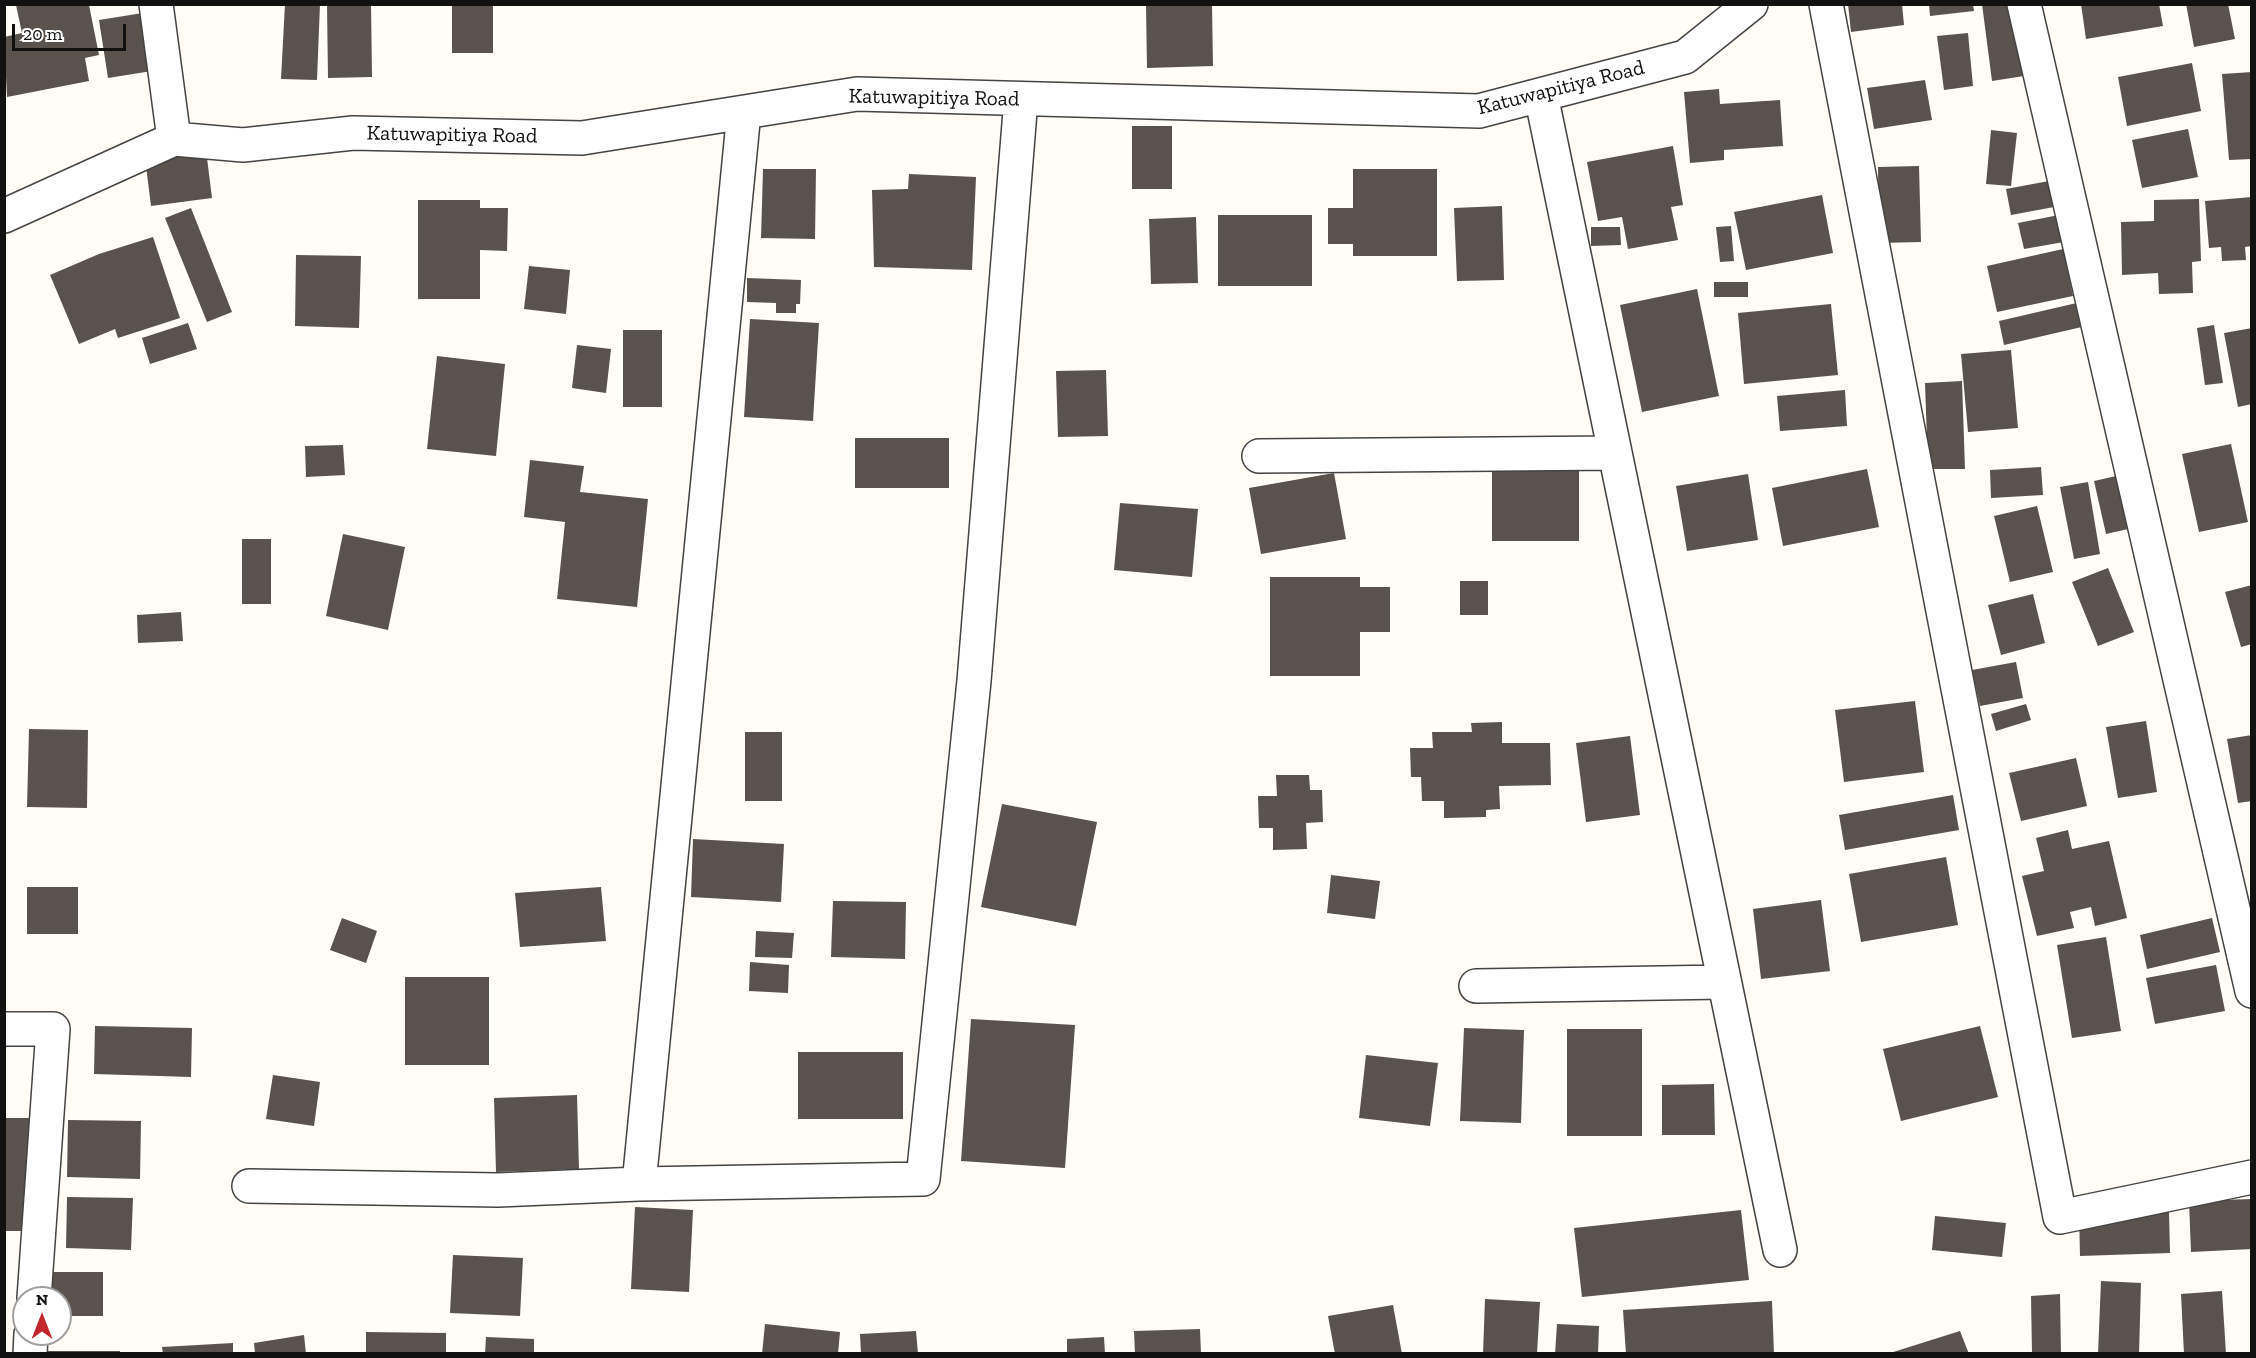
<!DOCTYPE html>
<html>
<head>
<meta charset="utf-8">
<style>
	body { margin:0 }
	#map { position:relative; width:2256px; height:1358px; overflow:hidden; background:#fffdf5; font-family:"Zilla Slab",serif }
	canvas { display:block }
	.frame { position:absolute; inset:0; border:6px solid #111; pointer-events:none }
	.north { position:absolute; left:12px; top:1286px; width:60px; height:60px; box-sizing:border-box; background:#fff; border:2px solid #a0a0a0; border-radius:50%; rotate:0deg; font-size:16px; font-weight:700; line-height:24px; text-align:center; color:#111 }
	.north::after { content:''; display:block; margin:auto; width:21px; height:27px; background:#c4262e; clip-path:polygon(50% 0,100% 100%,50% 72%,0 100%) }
	.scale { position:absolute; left:12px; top:24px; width:114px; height:27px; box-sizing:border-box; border:3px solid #111; border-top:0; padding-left:8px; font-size:18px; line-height:21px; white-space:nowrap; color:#111; -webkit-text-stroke:4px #fff; paint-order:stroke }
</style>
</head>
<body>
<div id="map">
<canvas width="2256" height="1358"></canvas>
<div class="frame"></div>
<div class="north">N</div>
<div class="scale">20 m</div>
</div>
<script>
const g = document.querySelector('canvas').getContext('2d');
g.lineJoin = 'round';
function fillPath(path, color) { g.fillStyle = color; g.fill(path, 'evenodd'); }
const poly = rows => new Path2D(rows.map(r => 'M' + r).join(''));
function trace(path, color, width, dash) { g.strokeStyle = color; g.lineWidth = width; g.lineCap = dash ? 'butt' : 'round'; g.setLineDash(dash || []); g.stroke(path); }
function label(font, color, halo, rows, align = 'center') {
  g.font = font + ' "Zilla Slab",serif'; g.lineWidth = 6; g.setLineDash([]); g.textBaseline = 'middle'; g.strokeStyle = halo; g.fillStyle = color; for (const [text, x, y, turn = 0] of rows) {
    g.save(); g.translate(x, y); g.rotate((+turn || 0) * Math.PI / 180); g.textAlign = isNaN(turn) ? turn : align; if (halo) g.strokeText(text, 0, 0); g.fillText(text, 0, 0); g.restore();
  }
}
fillPath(poly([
	[285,4,320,4,317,80,281,79],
	[327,4,371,4,372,77,328,78],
	[452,4,493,4,493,53,452,53],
	[1848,4,1902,4,1904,25,1851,32],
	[1929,4,1973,4,1974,11,1930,16],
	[1982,4,2013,4,2024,76,1992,81],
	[2081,4,2159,4,2163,26,2086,39],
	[2186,4,2228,4,2235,39,2194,47],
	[16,5,89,5,99,55,85,58,89,81,7,97,4,37,22,33],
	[1212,5,1213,66,1147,68,1146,6],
	[149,12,158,70,108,78,99,20],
	[1968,33,1973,86,1944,90,1937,36],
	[2192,63,2201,111,2127,126,2118,77],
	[2252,72,2252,159,2229,160,2222,74],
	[1925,80,1932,120,1874,129,1867,88],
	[1719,89,1720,104,1780,100,1783,146,1724,150,1724,160,1690,163,1684,92],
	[1132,126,1172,126,1172,189,1132,189],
	[2188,129,2198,177,2142,188,2132,140],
	[1991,130,2017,133,2011,186,1986,184],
	[1673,146,1683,205,1671,207,1678,240,1628,249,1622,217,1598,221,1587,162],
	[206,150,212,198,151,206,145,158],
	[1919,166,1921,242,1879,243,1878,167],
	[763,169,816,169,815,239,761,238],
	[1353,169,1437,169,1437,256,1353,256,1353,244,1328,244,1328,208,1353,208],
	[909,174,976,177,972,270,874,267,872,190,908,189],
	[2049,181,2054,207,2011,215,2006,189],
	[1822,195,1833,253,1746,270,1734,212],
	[2252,197,2252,246,2245,247,2246,260,2222,261,2221,247,2209,248,2205,201],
	[2199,199,2201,261,2192,262,2193,293,2159,294,2158,273,2122,275,2121,222,2154,221,2154,200],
	[418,200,480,200,480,208,508,208,507,251,480,250,480,299,418,299],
	[1502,206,1504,280,1457,281,1454,208],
	[191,208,232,312,207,322,165,218],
	[1218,215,1312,215,1312,286,1218,286],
	[2059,215,2064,242,2024,249,2018,223],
	[1196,217,1198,283,1151,284,1149,219],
	[1731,226,1734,261,1720,262,1716,227],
	[1591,227,1620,227,1621,245,1591,246],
	[153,237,180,318,118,338,115,329,79,344,50,275,99,254],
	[2063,249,2073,296,1997,312,1987,266],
	[296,255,361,256,359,328,295,326],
	[529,266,570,270,566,314,524,309],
	[747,278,801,280,800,304,796,304,796,313,776,313,776,303,747,302],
	[1714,282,1748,282,1748,297,1714,297],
	[1697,289,1719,396,1642,412,1620,305],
	[2081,302,2086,326,2004,345,1999,321],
	[1831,304,1838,375,1744,384,1738,313],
	[750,319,819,323,813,421,744,417],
	[188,323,197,349,150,364,142,338],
	[2214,325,2223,383,2205,385,2197,328],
	[2252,328,2252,404,2238,407,2224,333],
	[623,330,662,330,662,407,623,407],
	[577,345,611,349,606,393,572,388],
	[2011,350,2018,428,1968,432,1961,354],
	[437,356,505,364,496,456,427,449],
	[1106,370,1108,436,1058,437,1056,371],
	[1962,381,1965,469,1928,469,1925,383],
	[1845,390,1847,426,1780,431,1777,396],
	[855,438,949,438,949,488,855,488],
	[2231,444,2248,522,2199,532,2182,454],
	[343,445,345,475,306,477,305,446],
	[530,460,584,466,580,492,648,499,637,607,557,599,565,522,524,517],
	[2041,467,2043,495,1991,498,1990,470],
	[1492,469,1579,469,1579,541,1492,541],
	[1867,469,1879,527,1783,546,1772,488],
	[1334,473,1346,539,1261,554,1249,488],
	[1748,474,1758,540,1687,551,1676,486],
	[2125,474,2137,527,2106,534,2094,481],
	[2088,482,2100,554,2074,559,2060,487],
	[1120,503,1198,509,1192,577,1114,570],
	[2037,506,2053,572,2010,582,1994,516],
	[343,534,405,547,388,630,326,616],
	[242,539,271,539,271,604,242,604],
	[2108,568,2134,632,2098,646,2072,582],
	[1270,577,1360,577,1360,587,1390,587,1390,632,1360,632,1360,676,1270,676],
	[1460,581,1488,581,1488,615,1460,615],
	[2252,585,2252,644,2241,647,2225,592],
	[2033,594,2045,643,2001,655,1988,605],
	[181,612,183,641,138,643,137,615],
	[2016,662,2023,698,1980,706,1972,670],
	[1915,701,1924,772,1844,782,1835,710],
	[2026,704,2031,720,1996,731,1991,714],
	[2146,721,2157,792,2118,798,2106,727],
	[1502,722,1502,743,1550,743,1551,785,1499,786,1500,809,1486,810,1486,817,1444,818,1444,801,1422,801,1421,777,1411,777,1410,748,1433,748,1432,732,1472,732,1471,723],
	[29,729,88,730,87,808,27,807],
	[745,732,782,732,782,801,745,801],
	[2252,735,2252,801,2238,803,2227,739],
	[1630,736,1640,815,1586,822,1576,743],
	[2076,758,2087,806,2021,821,2009,773],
	[1276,775,1309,775,1310,790,1322,790,1323,822,1306,823,1307,849,1273,850,1273,828,1259,828,1258,796,1277,796],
	[1953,795,1959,830,1845,850,1839,815],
	[1002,804,1097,822,1076,926,981,907],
	[2068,830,2072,849,2109,841,2127,918,2095,926,2091,907,2070,912,2074,928,2037,936,2022,876,2044,871,2036,838],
	[693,839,784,844,781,902,691,897],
	[1946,857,1958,925,1861,942,1849,874],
	[1331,875,1380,881,1375,919,1327,913],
	[27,887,78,887,78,934,27,934],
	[601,887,606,941,520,947,515,893],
	[1821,900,1830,971,1761,979,1753,909],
	[833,901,906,902,905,959,831,957],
	[342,918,377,931,366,963,330,950],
	[2212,918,2220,952,2147,969,2140,935],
	[756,931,794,933,792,958,755,957],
	[2106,937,2121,1031,2072,1038,2057,945],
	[750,962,789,965,788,993,749,991],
	[2216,965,2225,1011,2155,1024,2146,978],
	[405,977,489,977,489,1065,405,1065],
	[971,1019,1075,1025,1065,1168,961,1161],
	[95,1026,192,1028,191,1077,94,1074],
	[1980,1026,1998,1097,1901,1121,1883,1049],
	[1464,1028,1524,1030,1521,1123,1460,1121],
	[1567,1029,1642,1029,1642,1136,1567,1136],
	[798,1052,903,1052,903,1119,798,1119],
	[1366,1055,1438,1063,1430,1126,1359,1118],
	[273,1075,320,1082,314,1126,266,1119],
	[1714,1084,1715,1135,1662,1135,1662,1085],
	[577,1095,579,1169,496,1172,494,1098],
	[4,1118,29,1118,29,1231,4,1231],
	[68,1120,141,1121,140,1179,67,1177],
	[67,1197,133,1198,131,1250,66,1248],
	[2252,1199,2252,1249,2191,1252,2189,1201],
	[635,1207,693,1210,689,1292,631,1289],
	[1741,1210,1749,1280,1582,1297,1574,1228],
	[2169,1212,2170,1253,2080,1256,2079,1214],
	[1935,1216,2006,1223,2002,1257,1932,1250],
	[453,1255,523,1258,520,1316,450,1313],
	[48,1272,103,1272,103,1316,60,1316,60,1298,48,1298],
	[2101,1281,2141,1283,2139,1354,2098,1354],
	[2222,1291,2226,1354,2184,1354,2181,1294],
	[2060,1294,2061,1354,2032,1354,2031,1296],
	[1485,1299,1540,1302,1537,1354,1483,1354],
	[1772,1301,1774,1354,1626,1354,1623,1310],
	[1393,1305,1402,1354,1335,1354,1328,1316],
	[765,1324,840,1332,838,1354,762,1354],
	[1557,1324,1599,1326,1598,1354,1555,1354],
	[1200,1329,1201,1354,1135,1354,1134,1331],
	[916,1331,918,1354,861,1354,860,1334],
	[1960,1331,1969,1354,1890,1354,1890,1353],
	[366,1332,446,1333,446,1354,366,1354],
	[304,1335,306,1354,255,1354,254,1343],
	[486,1337,534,1339,534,1354,485,1354],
	[1104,1337,1105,1354,1067,1354,1067,1339],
	[233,1343,233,1354,163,1354,162,1347],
	[41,1351,120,1351,120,1354,41,1354]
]), '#5a524d');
const minor = poly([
	[156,4,174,139],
	[1826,4,2060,1217,2252,1177],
	[2024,4,2252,991],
	[1541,95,1780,1250],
	[4,216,174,139,243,145,353,133,582,138,857,94,1479,111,1685,57,1751,4],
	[1259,456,1615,453],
	[1476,986,1724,982],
	[4,1029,53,1029,34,1298],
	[639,1184,744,112],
	[249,1186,498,1190,639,1184,923,1179,974,681,1021,99],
	[30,1354,31,1334]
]);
trace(minor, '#444', 36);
trace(minor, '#fff', 33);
label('21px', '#111', '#fff', [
	["Katuwapitiya Road",1561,88,-14],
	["Katuwapitiya Road",934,98,1],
	["Katuwapitiya Road",452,135,1]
]);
</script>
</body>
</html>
